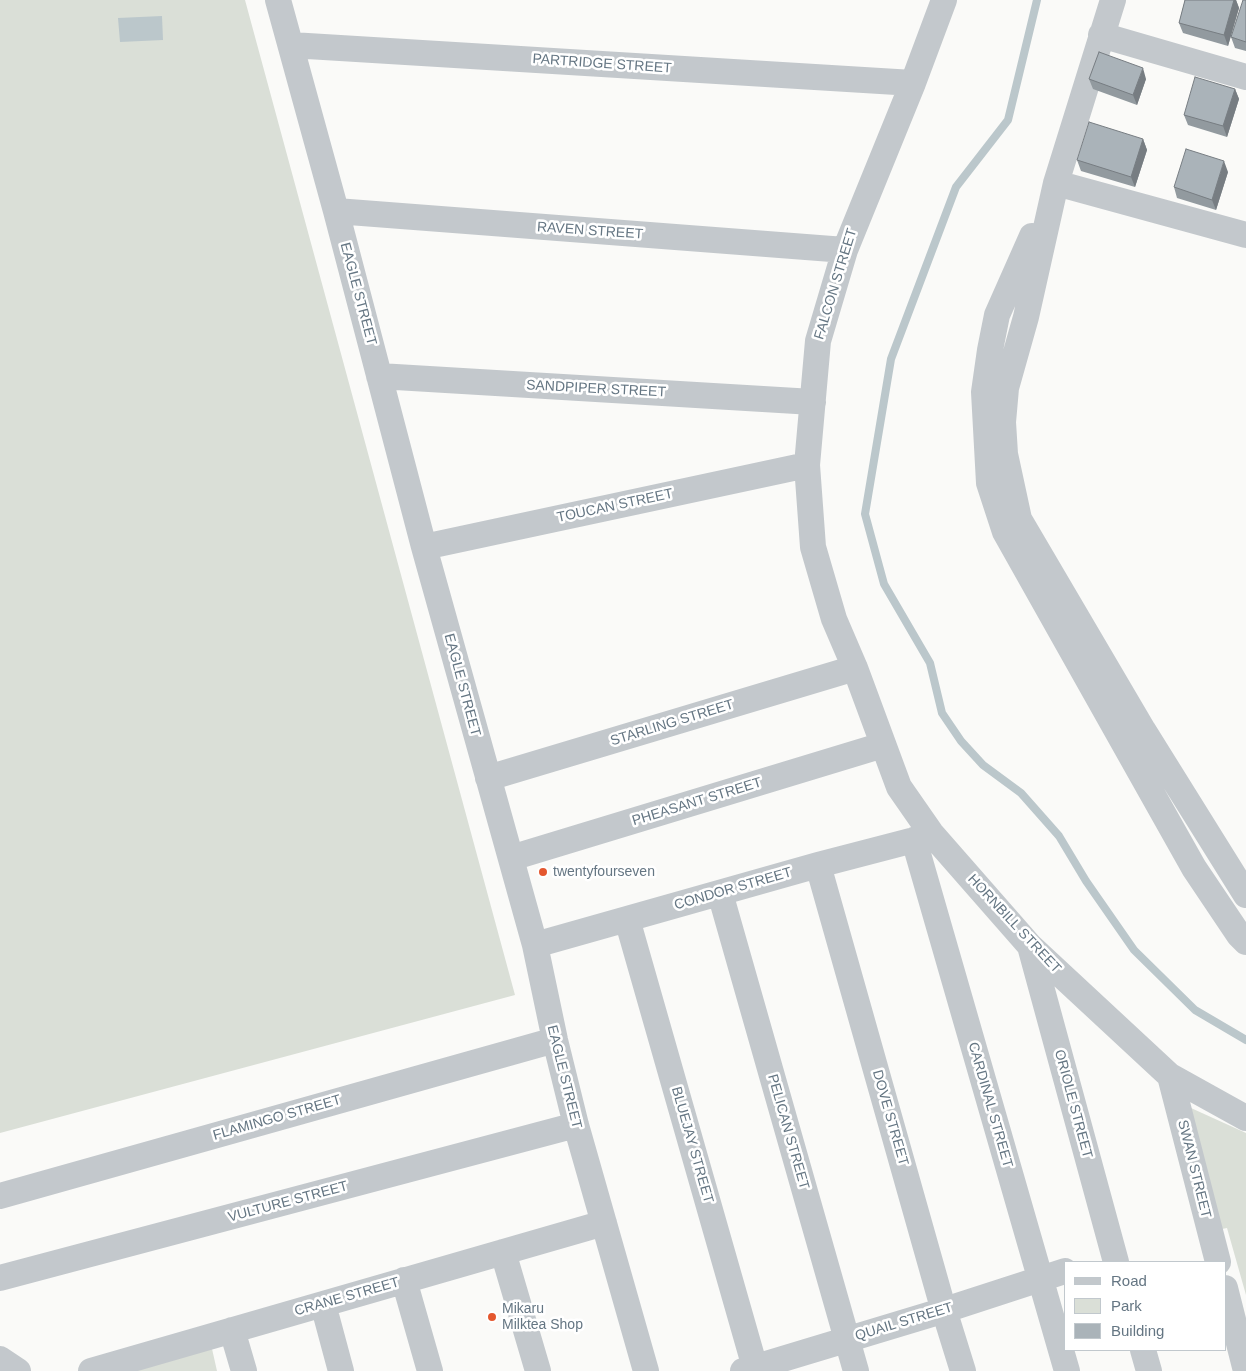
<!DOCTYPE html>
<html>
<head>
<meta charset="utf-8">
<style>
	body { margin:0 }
	#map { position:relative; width:1246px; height:1371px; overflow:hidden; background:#fafaf8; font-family:Arial,sans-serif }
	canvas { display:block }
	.legend { position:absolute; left:1064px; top:1261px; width:162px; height:90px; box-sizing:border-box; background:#fff; border:1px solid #c1c8cd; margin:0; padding:6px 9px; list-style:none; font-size:15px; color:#657683 }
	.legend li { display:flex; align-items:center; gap:10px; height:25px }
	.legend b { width:25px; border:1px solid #c1c8cd }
</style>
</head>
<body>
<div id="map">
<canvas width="1246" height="1371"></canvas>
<ul class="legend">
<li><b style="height:6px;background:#c3c8cc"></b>Road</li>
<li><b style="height:14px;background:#dadfd7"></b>Park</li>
<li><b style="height:14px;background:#aab3b9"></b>Building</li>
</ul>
</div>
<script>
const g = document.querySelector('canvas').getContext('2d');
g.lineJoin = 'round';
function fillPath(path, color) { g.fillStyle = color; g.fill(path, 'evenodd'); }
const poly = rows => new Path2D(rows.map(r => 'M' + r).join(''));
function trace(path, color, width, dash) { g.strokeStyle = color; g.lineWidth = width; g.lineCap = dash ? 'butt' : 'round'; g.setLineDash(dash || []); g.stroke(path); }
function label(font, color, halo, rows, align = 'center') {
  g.font = font + ' Arial,sans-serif'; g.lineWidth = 5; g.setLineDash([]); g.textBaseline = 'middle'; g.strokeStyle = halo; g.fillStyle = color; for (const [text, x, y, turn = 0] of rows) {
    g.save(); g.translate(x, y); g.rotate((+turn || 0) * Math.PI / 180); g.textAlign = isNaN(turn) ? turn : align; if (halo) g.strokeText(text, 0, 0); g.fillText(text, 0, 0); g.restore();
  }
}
fillPath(poly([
	[0,0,245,0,515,995,0,1133],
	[1180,1103,1246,1133,1246,1295,1227,1228,1217,1230],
	[208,1331,217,1371,80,1371]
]), '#dadfd7');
fillPath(poly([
	[162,16,163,40,120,42,118,18]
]), '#bbc7cb');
trace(poly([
	[1037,0,1008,120,956,187,891,359,865,514,884,584,930,663,942,713,961,741,983,765,1021,793,1059,836,1086,881,1134,950,1195,1010,1246,1040]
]), '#bbc7cb', 8);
trace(poly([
	[278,0,336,211,424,547,535,945,555,1040,576,1125,646,1371],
	[944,0,913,83,845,250,818,341,807,465,813,547,834,619,855,668,899,787,931,833,1030,946,1170,1076,1246,1118],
	[1113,0,1056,183,1026,317,1006,388,1003,422,1005,454,1019,519,1143,730,1246,895],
	[1101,35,1246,77],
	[291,45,913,83],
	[1056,183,1246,235],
	[336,211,845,250],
	[1032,236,997,315,990,350,984,392,989,483,1005,532,1194,868,1239,935,1246,942],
	[379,376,813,402],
	[424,547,807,465],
	[488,778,855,668],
	[914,840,1067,1371],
	[511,858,883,745],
	[818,865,940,1297,963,1371],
	[720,893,856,1371],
	[627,919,756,1371],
	[535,945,818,865,914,840,930,833],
	[1030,946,1116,1262],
	[1170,1076,1218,1262],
	[0,1196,555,1040],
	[503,1252,538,1371],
	[0,1278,576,1125],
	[404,1280,430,1371],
	[1225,1288,1246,1371],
	[323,1304,341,1371],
	[232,1330,244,1371],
	[1143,1350,1149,1371],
	[0,1359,18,1371],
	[91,1371,604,1223],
	[743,1371,945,1310,1065,1271]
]), '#c3c8cc', 26);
fillPath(poly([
	[1185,0,1236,0,1239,8,1228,46,1183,33,1179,23],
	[1246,0,1246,51,1235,48,1231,37],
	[1089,79,1146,79,1137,105,1093,89],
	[1235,89,1239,99,1227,137,1188,125,1184,115],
	[1143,139,1147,150,1135,187,1081,171,1077,160],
	[1228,172,1216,210,1177,198,1174,187]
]), '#929a9f');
fillPath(poly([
	[1234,0,1236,0,1239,8,1228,46,1224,35],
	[1143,68,1146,79,1137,105,1133,95],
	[1235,89,1239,99,1227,137,1223,126],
	[1143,139,1147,150,1135,187,1131,177],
	[1224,161,1228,172,1216,210,1212,200]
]), '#777d82');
const building = poly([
	[1185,0,1234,0,1224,35,1179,23,1185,0],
	[1243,0,1246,0,1246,42,1231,37,1243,0],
	[1099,52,1143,68,1133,95,1089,79,1099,52],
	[1195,77,1235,89,1223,126,1184,115,1195,77],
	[1089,122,1143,139,1131,177,1077,160,1089,122],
	[1186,149,1224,161,1212,200,1174,187,1186,149]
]);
fillPath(building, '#aab3b9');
trace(building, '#777d82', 1);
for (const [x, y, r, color] of [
	[543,872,5,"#e4572e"],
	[492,1317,5,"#e4572e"]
]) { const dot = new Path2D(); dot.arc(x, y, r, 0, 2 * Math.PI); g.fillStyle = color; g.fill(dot); trace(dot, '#fff', 2); }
label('14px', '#657683', '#fff', [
	["PARTRIDGE STREET",602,64,4],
	["RAVEN STREET",590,231,4],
	["FALCON STREET",836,284,-73],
	["EAGLE STREET",358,294,75],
	["SANDPIPER STREET",596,389,3],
	["TOUCAN STREET",615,506,-12],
	["EAGLE STREET",462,685,75],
	["STARLING STREET",672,723,-17],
	["PHEASANT STREET",697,802,-17],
	["CONDOR STREET",733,889,-16],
	["HORNBILL STREET",1014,924,47],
	["EAGLE STREET",564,1077,76],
	["ORIOLE STREET",1073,1104,75],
	["CARDINAL STREET",990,1105,74],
	["FLAMINGO STREET",277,1118,-16],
	["DOVE STREET",890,1118,74],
	["PELICAN STREET",788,1132,74],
	["BLUEJAY STREET",692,1145,74],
	["SWAN STREET",1194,1169,76],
	["VULTURE STREET",288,1202,-15],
	["CRANE STREET",347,1297,-16],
	["QUAIL STREET",904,1322,-17]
]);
label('14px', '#657683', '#fff', [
	["twentyfourseven",553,872],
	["Mikaru",502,1309],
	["Milktea Shop",502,1325]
], 'left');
</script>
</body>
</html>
